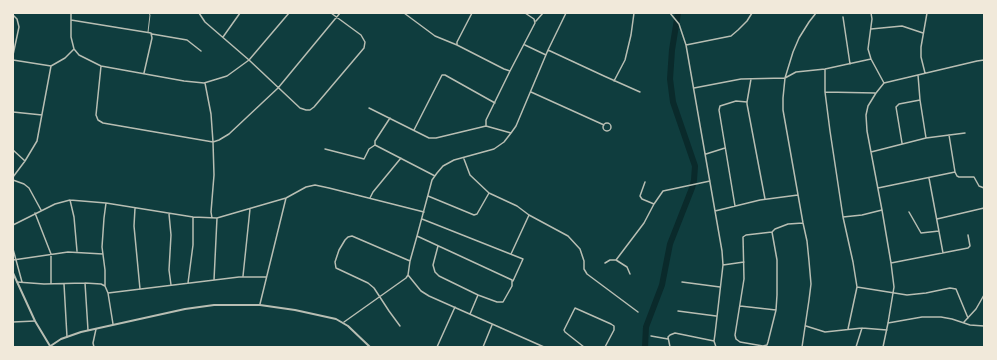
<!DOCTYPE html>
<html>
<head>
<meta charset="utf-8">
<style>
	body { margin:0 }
	#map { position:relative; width:997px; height:360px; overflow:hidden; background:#0f3d3e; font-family:"Titillium Web",sans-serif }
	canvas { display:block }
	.frame { position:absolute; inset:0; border:14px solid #f1e9da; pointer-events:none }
</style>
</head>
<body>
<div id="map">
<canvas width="997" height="360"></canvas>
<div class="frame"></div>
</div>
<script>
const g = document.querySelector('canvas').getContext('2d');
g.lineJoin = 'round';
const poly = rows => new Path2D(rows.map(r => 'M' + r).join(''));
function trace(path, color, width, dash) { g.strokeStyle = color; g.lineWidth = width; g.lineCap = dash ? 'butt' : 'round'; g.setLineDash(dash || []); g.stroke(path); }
trace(poly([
	[645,347,646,327,662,285,670,244,692,188,694,180,695,166,673,102,670,79,672,50,678,13]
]), '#0a2a2b', 6);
trace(poly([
	[148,32,150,15,149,13]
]), '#b8beb3', 1);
trace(poly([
	[71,13,71,37,74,49],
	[199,13,205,22,249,60,300,108,306,110,310,110,314,107,364,48,365,42,361,35,331,13],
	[404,13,435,36,457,45],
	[472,13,457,42,457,45,504,69,510,71,535,23,534,19,525,13],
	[670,13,679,24,686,45,722,251,723,265,715,334,714,341,716,347],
	[871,13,872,19,868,49,871,59,884,83],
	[13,15,17,19,19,27,13,55],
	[843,17,850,64],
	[71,20,151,33,152,38,144,73],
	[536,21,543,13],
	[871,29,902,26,923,33],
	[152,34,187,40,201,51],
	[223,37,240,13],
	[525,45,546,55],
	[686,45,731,36,738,30,747,21,752,13],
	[74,49,79,55,101,66,184,81,204,83,227,76,249,60,289,13],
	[548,50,604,76,640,92],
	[13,60,51,66,65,58,74,49],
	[101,66,96,115,98,120,103,123,213,142,219,140,229,134,278,88,340,13],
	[825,69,825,92,830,131,843,217,853,262,857,287,848,329],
	[925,73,921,57,921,47,927,13],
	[918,75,920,100,926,138],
	[614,81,625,60,631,35,634,13],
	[205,83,211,114,213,142,214,175,211,212,212,218],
	[694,88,741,79,785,78,796,72,825,69,871,59],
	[531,92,604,125],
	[825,92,875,93],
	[747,102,751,79],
	[369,108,429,138,436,138,486,126,511,133],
	[13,112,42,115],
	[390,118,375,141,375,145,435,176],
	'603 127a4 4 0 1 1 8 0a4 4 0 1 1-8 0Z',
	[486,126,486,120,510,71],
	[414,130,442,75,445,75,495,103],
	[902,143,896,107,899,104,920,100],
	[325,149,364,159,369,149,375,145],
	[13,150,25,161],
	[871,152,926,138,965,133],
	[706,154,725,148],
	[464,159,470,175,489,193,517,206,529,215,568,236,580,249,584,261,584,269,587,274,638,312],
	[955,172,957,176,959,177,974,177,979,186,984,188],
	[13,177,25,161,37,141,51,66],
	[929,178,943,253],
	[13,180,24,184,29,188,41,210],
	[645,182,640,196,642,199,654,204],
	[878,188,955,172,949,135],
	[428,196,474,215,477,214,489,193],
	[370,198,373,192,401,158],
	[70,200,74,217,77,251],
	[735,206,719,110,720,106,736,101,747,102,747,104,765,199],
	[135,208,134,226,140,289],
	[715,211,760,200,798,195],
	[909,212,921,233,939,231],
	[35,213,51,254,51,284],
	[169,214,171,235,169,270,171,285],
	[843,217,862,215,882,210],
	[422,219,523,259,513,281],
	[937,219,984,208],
	[13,225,55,204,70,200,106,203,193,217,217,218,286,198,306,187,315,185,329,188,424,212],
	[772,232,746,235,743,237,744,279,735,335,736,339,740,342,763,346,767,345,768,342,776,310,777,295,777,260,772,232,775,229,788,224,803,223],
	[417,236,512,280,512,286,503,302,497,302,478,295,470,314],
	[438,246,433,265,435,272,439,276,478,295],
	[13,249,22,282],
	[511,254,529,215],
	[13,260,68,252,103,254],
	[616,260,644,223,654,204,663,191,710,181],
	[605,263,610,260,616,260,627,267,630,274],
	[891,263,968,248,970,246,968,235],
	[723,265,744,262],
	[408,275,421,291,429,296,544,347],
	[243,276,250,209],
	[214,280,217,218],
	[17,282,44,284,85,283,101,284,105,286,108,293,113,324],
	[682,282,720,287],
	[85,283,88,330],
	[188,283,193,245,193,218],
	[64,284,67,337],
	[105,286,105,270,102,247,104,218,106,203],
	[857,287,907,295,926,293,950,288,956,289,968,318],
	[108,293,239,277,266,277],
	[260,304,286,198],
	[740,306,776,310],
	[678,311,716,316],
	[13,322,35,321],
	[344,322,406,278,408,275,410,261,417,236,432,180,437,173,443,166,454,160,494,149,504,142,511,133,516,126,548,50,566,13],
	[964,322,976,309,984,295],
	[888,323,922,317,941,317,952,319,970,325,984,326],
	[400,326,389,311,374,288,368,283,336,268,335,262,339,250,345,240,348,237,352,236,410,261],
	[806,326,825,332,862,328,887,330],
	[651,336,668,339],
	[94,347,93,343,96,329],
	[437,347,455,307],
	[483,347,492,325],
	[584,347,565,332,564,330,575,308,611,324,614,326,614,330,605,347],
	[670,347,668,337,670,335,675,333,714,341],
	[802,347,809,300,811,284,809,261,807,241,803,223,783,110,783,98,785,78,793,52,799,38,809,22,816,13],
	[856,347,862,328],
	[883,347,888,323,894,287,891,263,882,210,867,131,866,115,868,106,876,93,884,83,977,61,984,60]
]), '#b8beb3', 1.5);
trace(poly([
	[13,273,35,321,50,346],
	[49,347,61,339,81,332,185,309,214,305,260,305,295,310,336,319,348,326,370,347]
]), '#b8beb3', 2);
</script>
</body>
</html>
